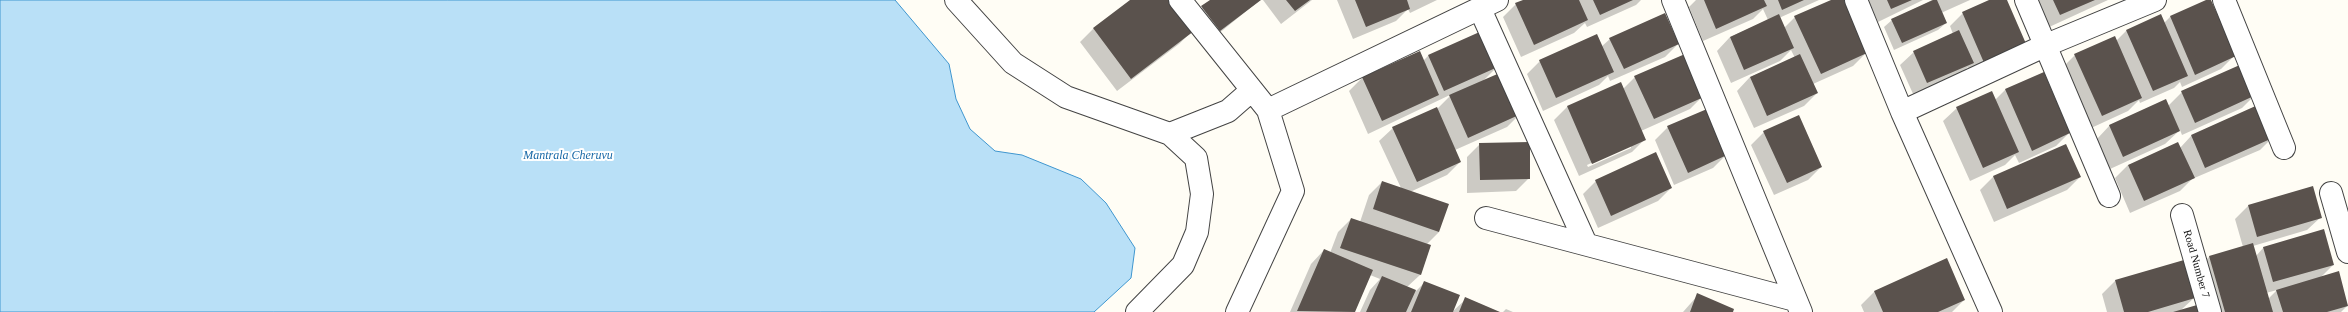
<!DOCTYPE html>
<html>
<head>
<meta charset="utf-8">
<style>
	body { margin:0 }
	canvas { display:block; background:#fffdf5 }
</style>
</head>
<body>
<canvas width="2348" height="312"></canvas>
<script>
const g = document.querySelector('canvas').getContext('2d');
g.lineJoin = 'round';
function fillPath(path, color) { g.fillStyle = color; g.fill(path, 'evenodd'); }
const poly = rows => new Path2D(rows.map(r => 'M' + r).join(''));
function trace(path, color, width, dash) { g.strokeStyle = color; g.lineWidth = width; g.lineCap = dash ? 'butt' : 'round'; g.setLineDash(dash || []); g.stroke(path); }
function label(font, color, halo, rows, align = 'center') {
  g.font = font + ' Georgia,serif'; g.lineWidth = 4; g.setLineDash([]); g.textBaseline = 'middle'; g.strokeStyle = halo; g.fillStyle = color; for (const [text, x, y, turn = 0] of rows) {
    g.save(); g.translate(x, y); g.rotate((+turn || 0) * Math.PI / 180); g.textAlign = isNaN(turn) ? turn : align; if (halo) g.strokeText(text, 0, 0); g.fillText(text, 0, 0); g.restore();
  }
}
const water = poly([
	[0,0,895,0,949,64,956,99,970,129,995,151,1022,155,1081,179,1106,203,1135,248,1131,278,1094,312,0,312,0,0]
]);
fillPath(water, '#b9e0f7');
trace(water, '#3f96cf', 1);
fillPath(poly([
	[1132,0,1169,0,1192,31,1179,44,1117,91,1080,42,1093,29],
	[1211,0,1260,0,1207,43,1189,20],
	[1263,0,1312,0,1281,24],
	[1337,0,1437,0,1410,13,1408,9,1396,21,1353,39],
	[1525,0,1641,0,1636,5,1587,27,1585,23,1574,33,1521,57,1503,17,1516,4],
	[1696,0,1819,0,1779,18,1784,28,1795,17,1833,0,1843,0,1866,53,1853,66,1813,84,1817,93,1804,106,1754,128,1737,91,1750,77,1795,58,1791,50,1780,61,1731,83,1717,51,1730,37,1768,20,1763,9,1753,19,1703,41,1689,7],
	[1868,0,1923,0,1878,22],
	[1932,0,1970,0,1941,13,1946,23,1938,30,1894,50,1884,27,1892,20],
	[1991,0,2006,0,2026,46,1972,77,1968,67,1960,75,1914,96,1900,65,1914,52,1953,34,1950,26,1963,13],
	[2034,0,2108,0,2047,28],
	[2210,0,2234,56,2221,69,2182,87,2180,82,2174,88,2140,103,2139,100,2128,111,2089,129,2062,68,2075,55,2116,41,2126,31,2164,23,2170,17],
	[1610,39,1678,44,1665,57,1610,81,1608,76,1599,85,1543,111,1527,74,1540,61,1601,47],
	[1428,56,1499,65,1483,81,1520,114,1507,127,1455,150,1460,162,1447,175,1410,192,1439,232,1426,245,1430,246,1420,275,1407,287,1416,291,1425,282,1452,312,1360,312,1370,290,1380,279,1370,275,1354,312,1290,312,1311,264,1324,250,1330,253,1338,232,1351,219,1360,222,1369,195,1382,182,1401,188,1379,141,1393,128,1437,109,1452,94,1368,134,1349,91,1362,78,1423,61],
	[2043,73,2069,133,2056,146,2019,163,2015,155,2005,165,1970,181,1943,121,1957,108,1995,100,2005,90],
	[1635,77,1703,96,1690,109,1641,131,1645,139,1632,152,1579,176,1554,120,1567,107,1620,84,1623,89],
	[1631,145,1631,148,1588,167,1587,165],
	[2182,92,2255,95,2242,108,2182,135,2180,130,2165,144,2110,169,2097,139,2110,125,2168,106],
	[2260,106,2273,137,2260,150,2192,179,2180,191,2130,213,2115,178,2128,165,2180,148,2191,136],
	[1668,127,1726,155,1713,168,1674,185,1655,140],
	[1764,132,1821,167,1808,180,1774,195,1751,145],
	[1480,144,1529,178,1516,191,1467,193,1467,157],
	[2066,145,2080,177,2067,190,1994,222,1980,190,1993,177],
	[1596,181,1671,188,1658,201,1598,228,1583,194],
	[2312,187,2321,217,2307,230,2253,246,2256,256,2264,247,2333,265,2320,278,2348,305,2341,312,2209,312,2196,270,2209,257,2243,247,2235,219,2248,206],
	[2277,290,2268,299,2266,293],
	[1946,260,1964,300,1952,312,1864,312,1861,305,1874,292],
	[2115,281,2194,298,2181,310,2198,312,2107,312,2102,294],
	[1698,295,1731,312,1683,312],
	[1466,299,1497,312,1452,312],
	[1506,309,1513,312,1503,312]
]), '#0003');
fillPath(poly([
	[1130,0,1170,0,1194,31,1131,79,1093,28],
	[1210,0,1261,0,1220,31,1201,6],
	[1286,0,1310,0,1295,11],
	[1355,0,1407,0,1410,9,1366,27],
	[1523,0,1579,0,1588,20,1534,45,1515,3],
	[1593,0,1633,0,1600,15],
	[1704,0,1764,0,1767,6,1716,29],
	[1778,0,1804,0,1782,10],
	[1831,0,1844,0,1867,53,1821,74,1794,16],
	[1887,0,1912,0,1891,9],
	[1933,0,1937,0,1947,23,1902,43,1891,19],
	[1989,0,2007,0,2027,46,1985,65,1962,12],
	[2053,0,2095,0,2060,15],
	[2206,0,2211,0,2236,56,2195,75,2170,16],
	[1665,13,1679,44,1624,69,1609,38],
	[1779,14,1794,48,1744,70,1730,37],
	[2161,14,2188,76,2153,91,2126,30],
	[1484,30,1500,66,1444,91,1428,55],
	[1959,30,1974,63,1927,83,1913,51],
	[1597,34,1614,72,1556,98,1539,60],
	[2115,36,2142,98,2102,116,2074,54],
	[1420,51,1439,95,1382,121,1362,77],
	[1685,54,1704,97,1654,119,1634,76],
	[1800,54,1818,93,1767,116,1750,77],
	[2242,64,2256,95,2195,123,2181,91],
	[1502,72,1521,114,1468,138,1449,95],
	[2044,72,2070,133,2032,151,2005,89],
	[1621,82,1646,140,1592,164,1567,106],
	[1992,91,2019,152,1983,168,1956,107],
	[2166,99,2180,131,2123,157,2109,125],
	[2260,104,2275,137,2205,168,2191,135],
	[1437,107,1461,162,1417,182,1392,127],
	[1707,109,1727,155,1688,173,1667,126],
	[1799,115,1822,167,1787,183,1763,131],
	[1530,142,1530,179,1480,180,1479,143],
	[2178,142,2195,178,2144,201,2128,165],
	[2066,144,2081,177,2007,209,1993,176],
	[1656,152,1672,188,1611,216,1595,180],
	[1382,181,1449,204,1439,232,1373,209],
	[2313,186,2322,218,2257,237,2248,205],
	[1351,218,1431,245,1421,275,1340,248],
	[2324,229,2334,265,2273,282,2263,247],
	[2253,243,2273,312,2225,312,2209,256],
	[1324,249,1373,270,1355,312,1297,311],
	[1947,258,1965,300,1938,312,1883,312,1874,291],
	[2184,260,2195,298,2148,312,2124,312,2115,280],
	[2339,271,2348,306,2327,312,2283,312,2276,290],
	[1382,276,1416,290,1406,312,1366,312],
	[1424,281,1460,295,1453,312,1411,312],
	[1697,293,1734,309,1733,312,1690,312],
	[1465,297,1500,312,1459,312],
	[2197,305,2199,312,2173,312]
]), '#5a524d');
const minor = poly([
	[956,0,1013,63,1066,97,1170,134,1196,158,1202,194,1197,232,1183,265,1137,312],
	[1180,0,1268,110],
	[1673,0,1801,312],
	[1856,0,1902,112,1991,312],
	[2026,0,2109,196],
	[2224,0,2284,148],
	[1480,9,1586,244],
	[1902,112,2044,46,2155,0],
	[1170,134,1228,111,1252,90],
	[2331,193,2348,252],
	[2182,215,2210,312],
	[1486,218,1795,300],
	[1237,312,1293,191,1268,110,1497,0]
]);
trace(minor, '#444', 24);
trace(minor, '#fff', 22);
label('11px', '#111', '#fff', [
	["Road Number 7",2196,264,74]
]);
label('italic 12px', '#1768a6', '#fff', [
	["Mantrala Cheruvu",568,156]
]);
</script>
</body>
</html>
